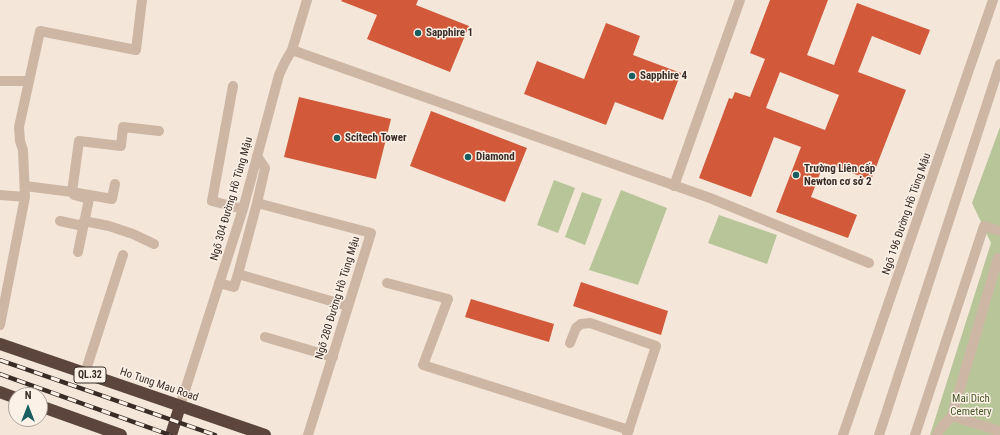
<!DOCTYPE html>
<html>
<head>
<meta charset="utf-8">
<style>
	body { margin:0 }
	#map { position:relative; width:1000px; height:435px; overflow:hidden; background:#f4e7da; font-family:"Roboto Condensed",sans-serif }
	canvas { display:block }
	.north { position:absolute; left:8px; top:387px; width:40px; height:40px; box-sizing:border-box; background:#fbf1e7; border:1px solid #ada29a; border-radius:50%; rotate:0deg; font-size:11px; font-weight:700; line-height:16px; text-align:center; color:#392c27 }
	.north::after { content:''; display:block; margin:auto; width:14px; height:18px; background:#185d5f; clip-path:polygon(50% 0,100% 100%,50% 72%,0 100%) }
</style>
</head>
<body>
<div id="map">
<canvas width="1000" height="435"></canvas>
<div class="north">N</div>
</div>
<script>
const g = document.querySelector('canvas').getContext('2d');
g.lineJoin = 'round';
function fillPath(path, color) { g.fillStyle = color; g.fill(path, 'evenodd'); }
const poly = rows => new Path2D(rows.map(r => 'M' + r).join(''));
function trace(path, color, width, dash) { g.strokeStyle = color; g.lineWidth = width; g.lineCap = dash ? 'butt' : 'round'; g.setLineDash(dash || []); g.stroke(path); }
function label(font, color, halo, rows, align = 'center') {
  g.font = font + ' "Roboto Condensed",sans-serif'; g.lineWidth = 3; g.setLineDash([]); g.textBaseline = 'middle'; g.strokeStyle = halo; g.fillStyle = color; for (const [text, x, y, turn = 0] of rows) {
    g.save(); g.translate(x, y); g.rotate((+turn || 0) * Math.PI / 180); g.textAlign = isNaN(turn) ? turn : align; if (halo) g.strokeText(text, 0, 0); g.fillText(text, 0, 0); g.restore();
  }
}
fillPath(poly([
	[1000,127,1000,435,930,435,991,243,972,203],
	[554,180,575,188,558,233,537,225],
	[621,190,667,208,638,285,589,270],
	[582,192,602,199,585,245,565,237],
	[719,215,777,235,767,264,708,243]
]), '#b8c599');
fillPath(poly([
	[342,0,418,0,416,5,469,26,450,72,367,39,377,15,341,1],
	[770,0,828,0,807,55,834,65,857,3,930,30,920,55,872,36,858,72,906,90,871,180,824,163,811,197,857,215,848,238,776,212,801,147,774,137,751,197,699,178,729,98,732,99,735,92,750,97,765,59,750,53],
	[780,72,839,95,825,130,766,108],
	[606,23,640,36,633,55,681,73,663,120,615,102,606,125,524,94,537,61,584,79],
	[299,97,391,119,376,179,284,157],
	[431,111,527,148,505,202,410,166],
	[581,282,668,311,661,335,573,306],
	[471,299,554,324,549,342,465,317]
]), '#d2593a');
trace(poly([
	[292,50,710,198,869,263],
	[0,81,28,81],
	[233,86,212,201,243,209],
	[25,186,72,192,112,199,115,184],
	[674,186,740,0],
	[0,195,25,197],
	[257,203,371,233,308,435],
	[60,221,83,226],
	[84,221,109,226,133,234,154,244],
	[78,252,89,199,74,195,72,192,79,141,121,146,123,127,159,131],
	[238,274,348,306],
	[219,283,234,287,238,274,257,203,265,168,257,156],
	[387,283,448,299,423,365,629,430],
	[0,325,25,197,23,150,20,141,19,127,40,31,136,50,142,0],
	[265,337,333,357],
	[570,343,576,328,581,324,590,323,656,346,627,435],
	[85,373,123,255],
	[180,406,243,209,279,75,285,62,292,50,307,0],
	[952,416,1000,431],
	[843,435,993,0],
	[879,435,1000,64],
	[915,435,984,226,1000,231],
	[937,435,941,428,952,416,998,258]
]), '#ceb6a5', 10);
trace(poly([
	[0,344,265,435],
	[0,392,16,398],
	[40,406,121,435],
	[171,435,180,406]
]), '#5b453d', 12);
const rail = poly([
	[0,360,215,435],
	[0,374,170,435]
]);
trace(rail, '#392c27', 4.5);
trace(rail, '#fbf1e7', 3, [9]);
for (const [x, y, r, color] of [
	[418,33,4,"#185d5f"],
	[632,76,4,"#185d5f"],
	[337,138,4,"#185d5f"],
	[468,157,4,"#185d5f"],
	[796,175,4,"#185d5f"]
]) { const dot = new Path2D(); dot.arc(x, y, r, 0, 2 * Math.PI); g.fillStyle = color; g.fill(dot); trace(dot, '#fbf1e7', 1.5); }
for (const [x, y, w] of [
	[90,375,32]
]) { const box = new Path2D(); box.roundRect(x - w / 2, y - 8, w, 16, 3); g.fillStyle = '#fbf1e7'; g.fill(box); trace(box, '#392c27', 1); }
label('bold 10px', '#392c27', null, [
	["QL.32",90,375]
]);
label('bold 11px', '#392c27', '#fbf1e7', [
	["Sapphire 1",426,33],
	["Sapphire 4",640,76],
	["Scitech Tower",345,138],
	["Diamond",476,157],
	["Trường Liên cấp",804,169],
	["Newton cơ sở 2",804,182]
], 'left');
label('11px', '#392c27', '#fbf1e7', [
	["Ngõ 304 Đường Hồ Tùng Mậu",232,199,-74],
	["Ngõ 196 Đường Hồ Tùng Mậu",907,214,-71],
	["Ngõ 280 Đường Hồ Tùng Mậu",338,298,-73],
	["Ho Tung Mau Road",159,385,19]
]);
label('11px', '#495a28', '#fbf1e7', [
	["Mai Dich",971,399],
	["Cemetery",971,412]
]);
</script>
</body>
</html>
